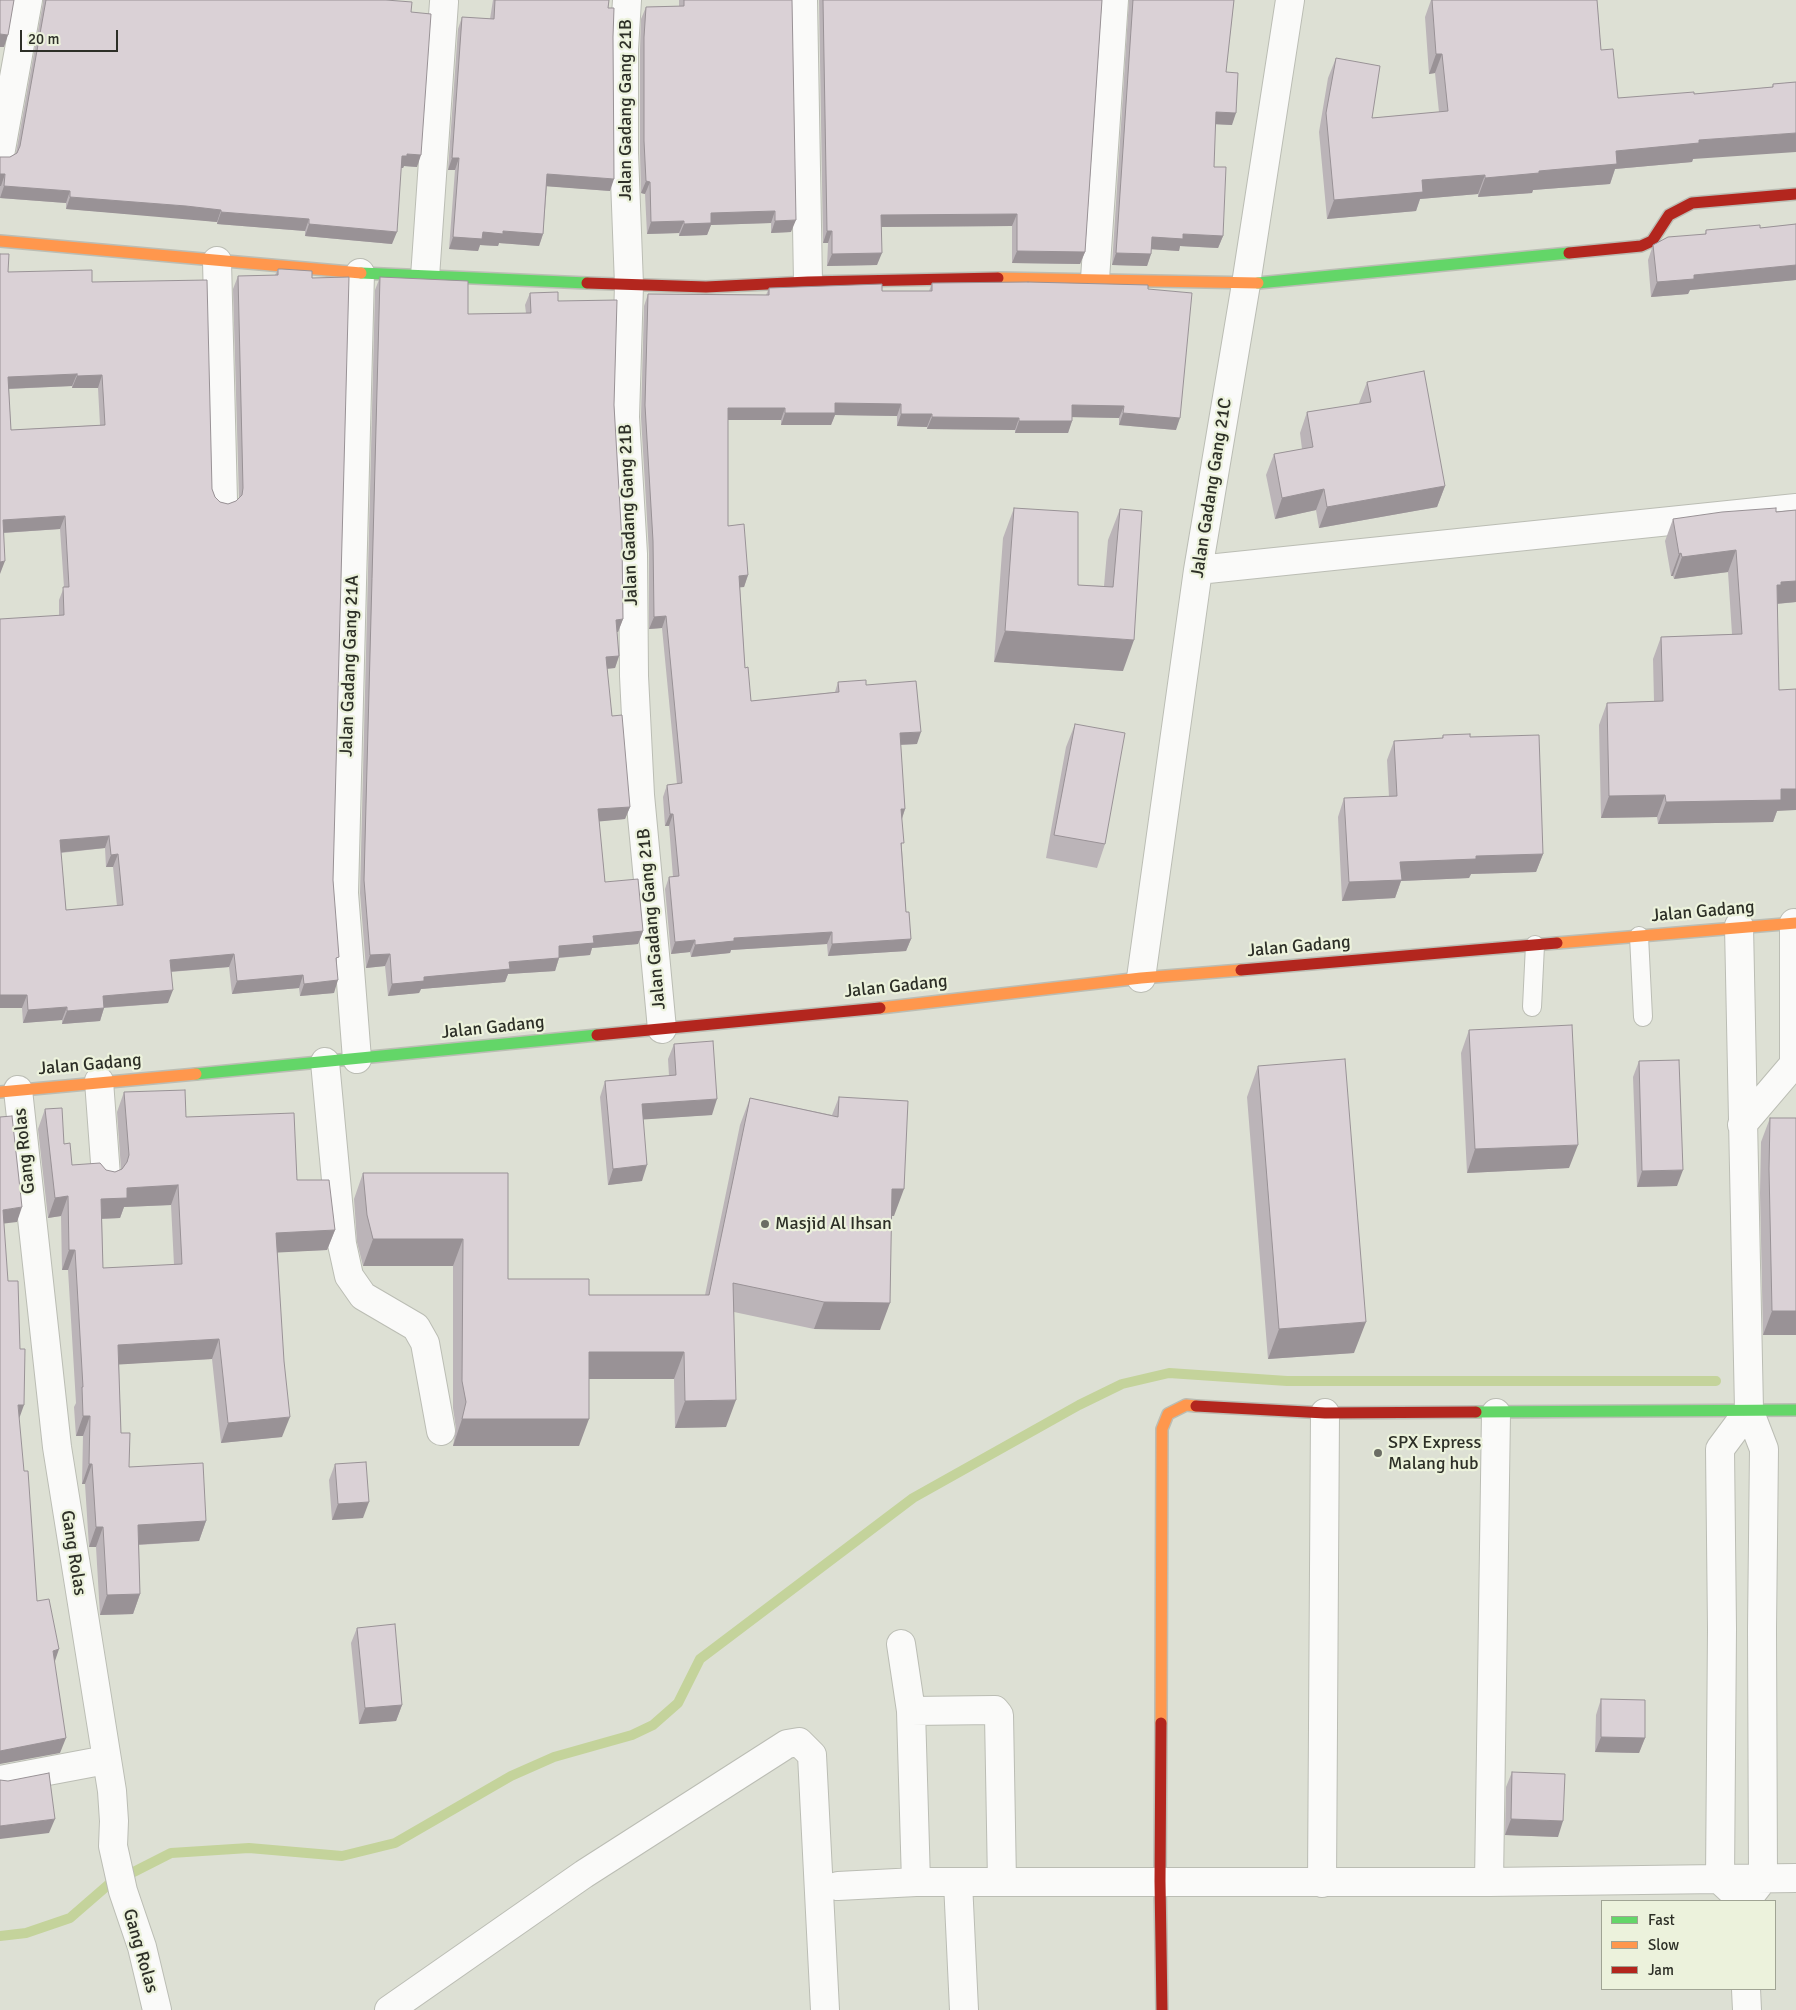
<!DOCTYPE html>
<html>
<head>
<meta charset="utf-8">
<style>
	body { margin:0 }
	#map { position:relative; width:1796px; height:2010px; overflow:hidden; background:#dde0d4; font-family:Signika,sans-serif }
	canvas { display:block }
	.legend { position:absolute; left:1601px; top:1900px; width:175px; height:90px; box-sizing:border-box; background:#ecf2dc; border:1px solid #a0a494; margin:0; padding:6px 9px; list-style:none; font-size:15px; color:#2d2f27 }
	.legend li { display:flex; align-items:center; gap:10px; height:25px }
	.legend b { width:25px; border:1px solid #a0a494 }
	.scale { position:absolute; left:20px; top:30px; width:98px; height:22px; box-sizing:border-box; border:2px solid #2d2f27; border-top:0; padding-left:6px; font-size:15px; line-height:18px; white-space:nowrap; color:#2d2f27; -webkit-text-stroke:4px #ecf2dc; paint-order:stroke }
</style>
</head>
<body>
<div id="map">
<canvas width="1796" height="2010"></canvas>
<ul class="legend">
<li><b style="height:6px;background:#63d668"></b>Fast</li>
<li><b style="height:6px;background:#ff974d"></b>Slow</li>
<li><b style="height:6px;background:#b3261e"></b>Jam</li>
</ul>
<div class="scale">20 m</div>
</div>
<script>
const g = document.querySelector('canvas').getContext('2d');
g.lineJoin = 'round';
const poly = rows => new Path2D(rows.map(r => 'M' + r).join(''));
function trace(path, color, width, dash) { g.strokeStyle = color; g.lineWidth = width; g.lineCap = dash ? 'butt' : 'round'; g.setLineDash(dash || []); g.stroke(path); }
function fillPath(path, color) { g.fillStyle = color; g.fill(path, 'evenodd'); }
function label(font, color, halo, rows, align = 'center') {
  g.font = font + ' Signika,sans-serif'; g.lineWidth = 4.5; g.setLineDash([]); g.textBaseline = 'middle'; g.strokeStyle = halo; g.fillStyle = color; for (const [text, x, y, turn = 0] of rows) {
    g.save(); g.translate(x, y); g.rotate((+turn || 0) * Math.PI / 180); g.textAlign = isNaN(turn) ? turn : align; if (halo) g.strokeText(text, 0, 0); g.fillText(text, 0, 0); g.restore();
  }
}
trace(poly([
	[0,1936,26,1933,70,1918,108,1885,171,1853,249,1848,342,1856,395,1843,511,1776,554,1757,632,1735,653,1725,678,1703,700,1659,913,1498,1079,1405,1122,1384,1169,1373,1287,1381,1716,1381]
]), '#c4d39b', 10);
const lane = poly([
	[1639,936,1643,1017],
	[1532,1007,1535,945]
]);
const street = poly([
	[627,0,624,49,624,153,629,285,625,417,633,554,634,676,640,795,662,1029],
	[803,0,808,282],
	[0,155,28,0],
	[217,261,223,501],
	[425,277,444,2],
	[1095,279,1114,0],
	[1198,570,1796,508],
	[1739,926,1749,1410,1764,1449,1762,1629,1763,1879,1746,1901],
	[1141,978,1198,570,1246,284,1290,0],
	[357,1059,344,893,360,273],
	[325,1062,342,1244,349,1276,363,1296,416,1327,425,1343,441,1431],
	[99,1081,106,1176],
	[18,1090,57,1447,112,1791,114,1821,113,1846,123,1891,142,1947,157,2010],
	[1742,1125,1794,1064,1794,923],
	[901,1644,911,1711,916,1882,958,1882,964,2010],
	[911,1711,995,1710,999,1715,1002,1882],
	[0,1780,106,1760],
	[958,1882,1489,1882,1796,1878],
	[1489,1882,1496,1413],
	[1322,1883,1325,1413],
	[838,1886,916,1882],
	[1734,1893,1720,1880,1722,1629,1720,1449,1749,1410],
	[1746,1989,1747,2010],
	[389,2010,584,1874,787,1744,799,1742,812,1755,825,2010]
]);
const fast = poly([
	[361,273,587,283],
	[1258,283,1569,253],
	[196,1074,597,1035],
	[1476,1412,1796,1410]
]);
const slow = poly([
	[0,241,361,273],
	[998,278,1258,283],
	[1557,943,1796,923],
	[880,1008,1141,978,1241,970],
	[0,1092,196,1074],
	[1161,1723,1162,1429,1168,1414,1186,1405,1196,1406]
]);
const jam = poly([
	[1569,253,1641,246,1652,241,1669,215,1692,203,1796,194],
	[587,283,706,287,808,282,998,278],
	[1241,970,1557,943],
	[597,1035,880,1008],
	[1196,1406,1325,1413,1476,1412],
	[1161,1723,1160,1881,1162,2010]
]);
trace(lane, '#bbbdb4', 20);
trace(street, '#bbbdb4', 30);
trace(fast, '#bbbdb4', 14);
trace(slow, '#bbbdb4', 14);
trace(jam, '#bbbdb4', 14);
trace(lane, '#fafaf9', 18);
trace(street, '#fafaf9', 28);
trace(fast, '#63d668', 11);
trace(slow, '#ff974d', 11);
trace(jam, '#b3261e', 11);
fillPath(poly([
	[43,0,386,0,411,12,417,167,404,166,403,168,401,168,392,244,305,236,305,231,217,224,217,222,182,218,66,209,66,203,0,198,0,157,10,157,16,153,43,3],
	[493,0,609,0,608,8,613,37,610,191,547,186,543,234,539,246,499,243,498,246,480,245,478,251,449,249,455,170,448,170,458,29,462,17,490,19],
	[679,0,792,0,791,232,771,233,771,223,711,225,707,235,679,236,679,233,647,234,645,194,641,193,640,153,640,49,641,19,646,7,679,6],
	[819,0,1102,0,1085,252,1080,264,1012,263,1012,226,881,227,877,265,827,266,828,243,823,243],
	[1129,0,1234,0,1226,72,1232,125,1215,124,1214,167,1223,236,1218,248,1180,246,1179,251,1151,249,1151,254,1147,266,1112,265],
	[1431,0,1597,0,1601,50,1618,98,1694,94,1772,87,1773,84,1796,82,1693,159,1692,162,1615,169,1610,184,1533,190,1532,193,1478,197,1478,194,1420,199,1416,211,1327,219,1319,132,1328,78,1336,58,1372,118,1439,112,1435,73,1429,74,1425,17],
	[1796,224,1796,280,1690,290,1688,294,1651,297,1648,260,1653,245,1705,234,1706,230,1760,228],
	[278,269,333,880,337,963,334,993,300,996,299,988,232,994,229,967,171,972,168,1003,104,1008,100,1021,62,1024,62,1020,23,1023,22,1008,59,615,59,600,64,587,60,529,3,533,0,574,8,272,92,282,212,489,215,497,220,502,228,504,236,501,239,499,233,289,238,276,275,275],
	[72,386,72,388,98,388,100,425,11,430,9,389],
	[105,848,106,867,113,867,117,906,66,910,61,853],
	[380,277,468,314,526,313,525,305,530,293,558,301,614,405,623,619,618,632,617,632,619,656,615,668,607,669,612,716,630,807,625,819,599,821,605,882,643,931,638,944,592,948,590,955,559,958,555,971,508,974,505,982,421,989,419,993,388,996,385,966,366,968,360,893,375,290],
	[932,283,1148,289,1176,430,1119,425,1119,418,1072,417,1072,421,1068,433,1015,433,1015,430,927,429,927,427,897,426,897,416,835,415,831,425,781,425,781,420,728,420,728,526,748,575,744,587,740,587,745,668,751,701,835,692,838,682,866,685,917,744,900,745,905,809,902,819,902,850,906,912,911,939,906,951,828,956,827,944,731,950,730,953,691,957,690,952,671,954,665,889,669,877,673,877,669,826,665,826,663,797,667,785,677,784,662,628,649,629,649,553,641,417,644,306,648,294,766,295,769,288,882,291,929,291],
	[1367,382,1445,486,1437,507,1319,528,1316,510,1275,519,1266,475,1274,454,1302,449,1300,433,1307,412,1360,404,1359,403],
	[1014,508,1078,585,1104,586,1108,540,1120,509,1123,671,994,662,1003,538],
	[1796,510,1796,602,1777,604,1777,811,1773,822,1658,824,1657,817,1601,818,1599,725,1607,703,1654,701,1653,659,1661,637,1732,634,1728,572,1674,579,1673,576,1671,576,1665,541,1673,519],
	[1075,724,1105,844,1097,868,1046,858,1066,747],
	[1443,735,1470,737,1543,854,1536,872,1471,874,1469,878,1401,881,1395,898,1342,901,1338,817,1344,798,1389,797,1387,760,1394,741,1442,738],
	[1469,1030,1569,1168,1467,1173,1461,1053],
	[674,1044,712,1115,643,1119,642,1181,608,1185,600,1097,605,1081,669,1076,668,1059],
	[1639,1061,1677,1186,1637,1187,1633,1077],
	[1258,1066,1354,1353,1268,1359,1247,1097],
	[124,1092,186,1117,297,1180,335,1230,327,1250,278,1252,282,1437,221,1443,212,1359,119,1364,121,1433,129,1467,206,1521,199,1541,139,1545,140,1594,133,1614,100,1615,96,1547,89,1547,85,1484,82,1484,83,1436,76,1436,74,1407,76,1403,68,1270,62,1270,61,1216,48,1218,38,1129,45,1109,64,1144,72,1165,115,1172,121,1169,117,1112],
	[171,1205,174,1265,103,1268,102,1219,120,1218,124,1207],
	[839,1097,894,1216,892,1216,880,1330,814,1329,734,1312,726,1427,675,1428,674,1379,589,1379,579,1446,453,1446,456,1429,453,1408,453,1266,363,1266,357,1242,354,1199,363,1173,508,1173,508,1279,589,1295,705,1295,740,1125,750,1098,832,1115],
	[1770,1118,1796,1335,1763,1335,1760,1193,1761,1142],
	[335,1464,363,1518,332,1520,329,1480],
	[357,1628,402,1705,396,1721,359,1724,351,1643],
	[1601,1699,1645,1738,1639,1753,1595,1752,1596,1715],
	[1512,1772,1558,1837,1505,1835,1506,1787]
]), '#bbb4b8');
fillPath(poly([
	[0,34,8,35,4,47,0,47],
	[1436,54,1442,54,1435,73,1429,74],
	[1216,112,1236,113,1232,125,1211,124],
	[1796,133,1796,152,1693,159,1692,162,1615,169,1610,184,1533,190,1532,193,1478,197,1485,178,1539,171,1616,151,1699,140],
	[407,154,421,155,417,167,404,166,403,168,397,168,402,156],
	[452,158,459,158,455,170,448,170],
	[0,174,5,174,1,186,0,186],
	[547,174,614,179,610,191,543,186],
	[1485,175,1478,194,1420,199,1416,211,1327,219,1334,200,1422,180],
	[646,181,650,182,645,194,641,193],
	[4,186,70,191,66,203,0,198],
	[70,197,186,206,221,210,217,222,66,209],
	[775,211,771,223,711,225,707,235,679,236,684,224,711,213],
	[221,212,309,219,305,231,217,224],
	[1017,214,1012,226,877,227,881,215],
	[796,220,791,232,771,233,775,221],
	[684,221,679,233,647,234,651,222],
	[309,224,397,232,392,244,305,236],
	[503,231,543,234,539,246,499,243,498,246,480,245,478,251,449,249,453,237,483,232],
	[827,231,832,231,828,243,823,243],
	[1183,234,1223,236,1218,248,1180,246,1179,251,1148,249,1152,237],
	[1017,251,1085,252,1080,264,1012,263],
	[882,253,877,265,827,266,832,254],
	[1116,253,1151,254,1147,266,1112,265],
	[1796,265,1796,280,1690,290,1688,294,1651,297,1657,282,1694,275],
	[77,374,72,386,3,389,8,377],
	[102,375,98,388,72,388,77,376],
	[835,403,901,404,897,416,835,415,831,425,781,425,785,413],
	[1072,405,1124,406,1119,418,1068,417],
	[728,408,785,408,781,420,724,420],
	[1123,413,1180,418,1176,430,1119,425],
	[901,414,932,414,927,427,897,426],
	[932,417,1019,418,1015,430,927,429],
	[1019,421,1072,421,1068,433,1015,433],
	[1445,486,1437,507,1319,528,1327,507],
	[1324,489,1316,510,1275,519,1282,498],
	[65,516,60,529,0,533,3,520],
	[1736,550,1728,572,1674,579,1682,557],
	[1681,553,1673,576,1671,576,1679,554],
	[5,561,0,574,0,562],
	[748,575,744,587,734,588,739,576],
	[1796,581,1796,602,1774,604,1777,585,1781,582],
	[666,616,662,628,649,629,654,617],
	[623,619,618,632,611,632,616,620],
	[1005,631,1134,640,1123,671,994,662],
	[619,656,615,668,602,669,606,657],
	[921,732,917,744,895,745,900,733],
	[1781,789,1796,789,1796,810,1777,811,1773,822,1658,824,1666,802],
	[1665,795,1657,817,1601,818,1609,796],
	[630,807,625,819,594,822,598,809],
	[901,809,905,809,901,821],
	[670,814,673,814,669,826,665,826],
	[109,836,105,848,55,853,60,840],
	[118,854,113,867,106,867,111,855],
	[1543,854,1536,872,1471,874,1469,878,1401,881,1395,898,1342,901,1349,882,1400,862,1476,856],
	[643,931,638,944,592,948,590,955,554,958,559,946,593,936],
	[832,932,827,944,731,950,730,953,691,957,695,945,734,938],
	[911,939,906,951,828,956,832,944],
	[695,940,690,952,671,954,675,942],
	[234,954,229,967,166,972,170,960],
	[390,954,385,966,366,968,370,955],
	[559,958,555,971,508,974,505,982,421,989,419,993,388,996,392,984,424,977,509,962],
	[303,975,299,988,232,994,237,981],
	[338,980,334,993,300,996,304,984],
	[173,990,168,1003,99,1008,103,996],
	[0,995,27,995,22,1008,0,1008],
	[67,1007,62,1020,23,1023,28,1010],
	[104,1008,100,1021,62,1024,67,1011],
	[717,1099,712,1115,636,1120,642,1104],
	[1578,1145,1569,1168,1467,1173,1475,1149],
	[647,1165,642,1181,608,1185,613,1169],
	[1683,1170,1677,1186,1637,1187,1642,1171],
	[178,1185,171,1205,124,1207,120,1218,94,1219,101,1199,127,1188],
	[892,1189,904,1189,894,1216,883,1216],
	[68,1196,61,1216,48,1218,55,1198],
	[22,1207,17,1222,0,1224,3,1210],
	[335,1230,327,1250,269,1253,276,1233],
	[373,1239,463,1239,453,1266,363,1266],
	[69,1250,75,1250,68,1270,62,1270],
	[824,1302,890,1303,880,1330,814,1329],
	[1772,1311,1796,1311,1796,1335,1763,1335],
	[1366,1322,1354,1353,1268,1359,1279,1329],
	[219,1339,212,1359,111,1365,118,1345],
	[589,1352,684,1352,674,1379,579,1379],
	[736,1400,726,1427,675,1428,685,1401],
	[18,1405,24,1405,19,1419],
	[83,1416,90,1416,83,1436,76,1436],
	[290,1417,282,1437,221,1443,228,1423],
	[462,1419,589,1419,579,1446,453,1446],
	[89,1464,92,1464,85,1484,82,1484],
	[369,1502,363,1518,332,1520,338,1504],
	[206,1521,199,1541,131,1545,138,1525],
	[96,1527,103,1527,96,1547,89,1547],
	[140,1594,133,1614,100,1615,107,1595],
	[59,1649,54,1664,53,1651],
	[402,1705,396,1721,359,1724,365,1708],
	[1601,1737,1645,1738,1639,1753,1595,1752],
	[66,1738,60,1753,0,1764,0,1751,2,1750],
	[55,1819,49,1833,0,1839,0,1826],
	[1511,1819,1563,1821,1558,1837,1505,1835]
]), '#999296');
const building = poly([
	[0,0,14,0,8,35,0,34,0,0],
	[46,0,386,0,412,2,411,12,431,14,421,155,407,154,407,156,402,156,397,232,309,224,309,219,221,212,221,210,186,206,70,197,70,191,4,186,5,174,0,174,0,157,10,157,17,153,20,146,46,0],
	[495,0,609,0,608,8,614,8,613,37,614,179,547,174,543,234,503,231,503,234,483,232,482,239,453,237,459,158,452,158,462,17,494,19,495,0],
	[684,0,792,0,796,220,775,221,775,211,711,213,711,223,684,224,684,221,651,222,650,182,646,181,644,141,644,37,646,7,684,6,684,0],
	[823,0,1102,0,1085,252,1017,251,1017,214,881,215,882,253,832,254,832,231,827,231,823,0],
	[1133,0,1234,0,1226,72,1238,73,1236,113,1216,112,1214,167,1226,167,1223,236,1183,234,1183,239,1152,237,1151,254,1116,253,1133,0],
	[1432,0,1597,0,1601,50,1613,49,1618,98,1694,92,1694,94,1773,87,1773,84,1796,82,1796,133,1699,140,1699,143,1616,151,1617,164,1539,171,1539,173,1485,178,1485,175,1422,180,1423,192,1334,200,1326,113,1336,58,1380,66,1372,118,1448,111,1442,54,1436,54,1432,0],
	[1796,224,1796,265,1694,275,1694,279,1657,282,1653,245,1668,237,1706,234,1706,230,1760,225,1760,228,1796,224],
	[0,254,9,254,8,272,92,270,92,282,207,280,212,489,215,497,220,502,228,504,236,501,242,495,243,488,238,276,278,275,278,269,282,269,312,271,312,278,349,277,333,880,339,957,336,958,338,980,304,984,303,975,237,981,234,954,170,960,173,990,103,996,104,1008,67,1011,67,1007,28,1010,27,995,0,995,0,619,64,615,63,587,69,587,65,516,3,520,5,561,0,562,0,254],
	[77,374,77,376,102,375,105,425,11,430,8,377,77,374],
	[109,836,111,855,118,854,123,905,66,910,60,840,109,836],
	[380,277,468,281,468,314,531,313,530,293,558,292,558,301,617,300,614,405,622,542,623,619,616,620,619,656,606,657,612,716,622,715,630,807,598,809,605,882,638,879,643,931,593,936,594,943,559,946,559,958,509,962,510,969,424,977,424,981,392,984,390,954,370,955,364,880,380,277],
	[1028,282,1148,285,1148,289,1192,293,1180,418,1123,413,1124,406,1072,405,1072,421,1019,421,1019,418,932,417,932,414,901,414,901,404,835,403,835,413,785,413,785,408,728,408,728,526,744,524,748,575,739,576,745,668,748,667,751,701,839,692,838,682,866,680,866,685,916,681,921,732,900,733,905,809,901,809,904,843,901,843,906,912,909,912,911,939,832,944,832,932,734,938,734,941,695,945,695,940,675,942,669,877,679,876,673,814,670,814,667,785,682,783,666,616,654,617,653,541,645,405,648,294,769,295,769,288,882,284,882,291,932,291,932,283,1028,282],
	[1424,371,1445,486,1327,507,1324,489,1282,498,1274,454,1313,447,1307,412,1371,402,1367,382,1424,371],
	[1014,508,1078,512,1078,585,1113,587,1120,509,1142,511,1134,640,1005,631,1014,508],
	[1776,508,1776,512,1796,510,1796,581,1781,582,1781,585,1777,585,1779,690,1796,689,1796,789,1781,789,1781,800,1666,802,1665,795,1609,796,1607,703,1663,701,1661,637,1742,634,1736,550,1682,557,1681,553,1679,554,1673,519,1722,512,1776,508],
	[1075,724,1125,733,1105,844,1054,835,1075,724],
	[1470,734,1470,737,1539,735,1543,854,1476,856,1476,859,1400,862,1402,880,1349,882,1344,798,1397,796,1394,741,1443,738,1443,735,1470,734],
	[1572,1025,1578,1145,1475,1149,1469,1030,1572,1025],
	[713,1041,717,1099,642,1104,647,1165,613,1169,605,1081,676,1075,674,1044,713,1041],
	[1345,1059,1366,1322,1279,1329,1258,1066,1345,1059],
	[1679,1060,1683,1170,1642,1171,1639,1061,1679,1060],
	[185,1090,186,1117,294,1113,297,1180,329,1180,335,1230,276,1233,284,1361,290,1417,228,1423,219,1339,118,1345,121,1433,130,1433,129,1467,203,1463,206,1521,138,1525,140,1594,107,1595,103,1527,96,1527,92,1464,89,1464,90,1416,83,1416,82,1387,83,1387,75,1250,69,1250,68,1196,55,1198,45,1109,62,1108,64,1144,70,1143,72,1165,100,1163,106,1170,115,1172,122,1169,127,1162,129,1155,124,1092,185,1090],
	[178,1185,182,1264,103,1268,101,1199,127,1198,127,1188,178,1185],
	[839,1097,908,1101,904,1189,892,1189,890,1303,824,1302,733,1283,736,1400,685,1401,684,1352,589,1352,589,1419,462,1419,466,1402,462,1381,463,1239,373,1239,367,1215,363,1173,508,1173,508,1279,589,1279,589,1295,709,1295,750,1098,838,1117,839,1097],
	[12,1116,22,1207,3,1210,8,1281,18,1281,20,1349,25,1349,24,1405,18,1405,24,1471,28,1471,37,1601,49,1599,59,1649,53,1651,66,1738,0,1751,0,1117,12,1116],
	[1770,1118,1796,1118,1796,1311,1772,1311,1769,1169,1770,1118],
	[366,1462,369,1502,338,1504,335,1464,366,1462],
	[395,1624,402,1705,365,1708,357,1628,395,1624],
	[1601,1699,1645,1700,1645,1738,1601,1737,1601,1699],
	[1512,1772,1565,1774,1563,1821,1511,1819,1512,1772],
	[49,1773,55,1819,0,1826,0,1780,8,1781,49,1773]
]);
fillPath(building, '#dad1d6');
trace(building, '#999296', 1);
for (const [x, y, r, color] of [
	[765,1224,5,"#6b6d64"],
	[1378,1453,5,"#6b6d64"]
]) { const dot = new Path2D(); dot.arc(x, y, r, 0, 2 * Math.PI); g.fillStyle = color; g.fill(dot); trace(dot, '#ecf2dc', 2); }
label('18px', '#2d2f27', '#ecf2dc', [
	["Jalan Gadang Gang 21B",626,110,-90],
	["Jalan Gadang Gang 21C",1212,488,-81],
	["Jalan Gadang Gang 21B",629,515,-92],
	["Jalan Gadang Gang 21A",350,666,-88],
	["Jalan Gadang",1703,912,-5],
	["Jalan Gadang Gang 21B",652,919,-95],
	["Jalan Gadang",1299,947,-5],
	["Jalan Gadang",896,987,-6],
	["Jalan Gadang",493,1028,-6],
	["Jalan Gadang",90,1065,-5],
	["Gang Rolas",25,1151,-96],
	["Gang Rolas",73,1553,81],
	["Gang Rolas",140,1951,74]
]);
label('18px', '#2d2f27', '#ecf2dc', [
	["Masjid Al Ihsan",775,1224],
	["SPX Express",1388,1443],
	["Malang hub",1388,1464]
], 'left');
</script>
</body>
</html>
